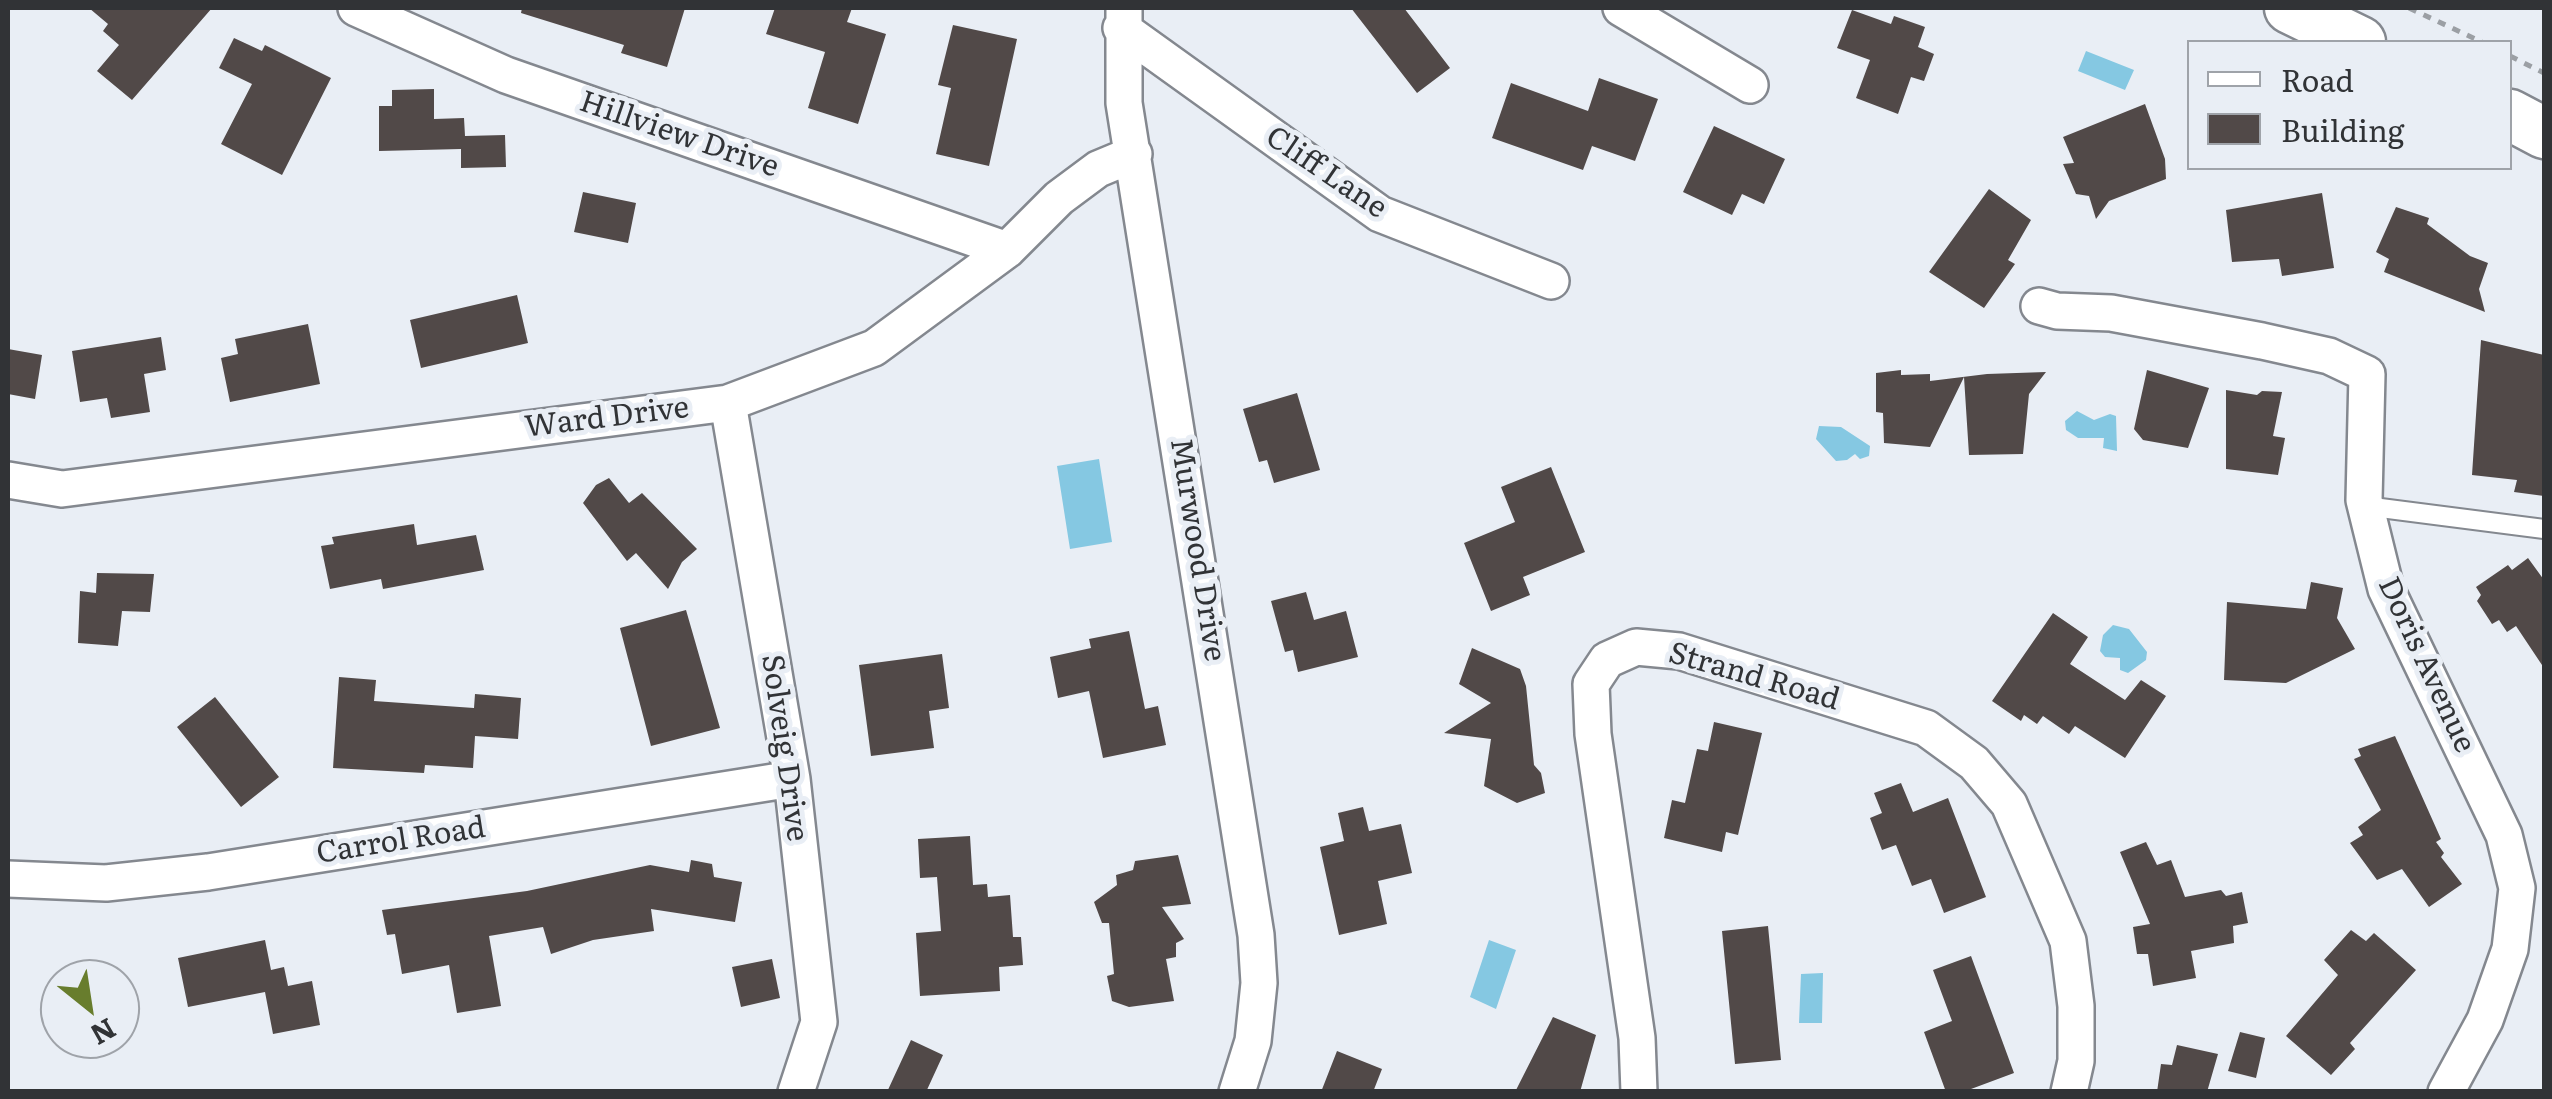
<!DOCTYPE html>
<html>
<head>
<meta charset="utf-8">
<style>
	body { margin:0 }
	#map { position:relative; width:2552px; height:1099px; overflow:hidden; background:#e9eef5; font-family:Literata,serif }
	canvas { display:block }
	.frame { position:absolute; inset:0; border:10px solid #313336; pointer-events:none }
	.legend { position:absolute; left:2187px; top:40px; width:325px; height:130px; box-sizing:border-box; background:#e9eef5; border:2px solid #9fa3a9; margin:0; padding:12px 18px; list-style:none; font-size:30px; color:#313336 }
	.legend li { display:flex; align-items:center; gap:20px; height:50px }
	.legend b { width:50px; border:2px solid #9fa3a9 }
	.north { position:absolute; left:40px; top:959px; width:100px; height:100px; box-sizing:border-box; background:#e9eef5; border:2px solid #9fa3a9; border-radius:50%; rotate:150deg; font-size:28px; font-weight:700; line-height:40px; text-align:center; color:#313336 }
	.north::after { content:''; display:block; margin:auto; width:35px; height:45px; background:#687d2d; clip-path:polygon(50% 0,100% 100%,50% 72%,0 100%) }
</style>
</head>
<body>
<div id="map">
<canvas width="2552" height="1099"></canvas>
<div class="frame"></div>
<ul class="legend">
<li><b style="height:12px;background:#fff"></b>Road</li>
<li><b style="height:28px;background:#514948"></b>Building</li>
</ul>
<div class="north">N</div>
</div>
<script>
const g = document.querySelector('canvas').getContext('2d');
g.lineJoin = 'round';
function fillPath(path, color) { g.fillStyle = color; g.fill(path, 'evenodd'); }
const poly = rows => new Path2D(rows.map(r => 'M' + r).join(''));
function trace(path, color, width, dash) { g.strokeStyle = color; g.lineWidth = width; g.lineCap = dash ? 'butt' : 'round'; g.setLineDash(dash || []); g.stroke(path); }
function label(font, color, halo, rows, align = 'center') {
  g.font = font + ' Literata,serif'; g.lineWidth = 10; g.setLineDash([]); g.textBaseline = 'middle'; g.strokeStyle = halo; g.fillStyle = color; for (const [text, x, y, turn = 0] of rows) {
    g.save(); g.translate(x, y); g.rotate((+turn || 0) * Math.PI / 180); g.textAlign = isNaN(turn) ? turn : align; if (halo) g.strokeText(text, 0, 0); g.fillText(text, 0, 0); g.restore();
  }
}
fillPath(poly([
	[2086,51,2134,70,2125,90,2078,71],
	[2077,411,2094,420,2110,414,2116,416,2117,451,2103,448,2104,438,2078,438,2066,430,2065,421],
	[1819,426,1841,427,1870,446,1869,456,1860,459,1855,454,1847,460,1836,461,1816,439],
	[1099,459,1112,542,1070,549,1057,466],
	[2113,625,2129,629,2147,652,2146,660,2128,673,2120,670,2120,658,2105,657,2100,651,2103,635],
	[1489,940,1516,950,1496,1009,1470,997],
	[1823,973,1822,1023,1799,1023,1801,974]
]), '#85c8e2');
fillPath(poly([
	[89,8,212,8,132,100,97,71,119,45,103,31,108,24],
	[522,8,685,8,667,67,621,53,624,45,521,13],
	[775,8,852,8,847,22,886,34,858,124,808,108,825,52,766,34],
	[1351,8,1404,8,1450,68,1417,93],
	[1852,10,1891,24,1894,16,1925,27,1918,47,1934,54,1924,81,1911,77,1898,114,1856,98,1870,60,1837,48],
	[953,25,1017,39,989,166,936,154,951,88,938,85],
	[234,38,262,51,265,45,331,78,282,175,221,144,252,84,219,68],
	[1599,78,1658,99,1635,161,1592,146,1583,170,1492,138,1511,83,1588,111],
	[434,89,434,119,464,118,465,136,505,135,506,167,461,168,461,149,379,151,379,106,392,106,392,90],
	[2145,104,2165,159,2166,179,2109,201,2096,219,2089,196,2076,194,2063,164,2074,163,2063,137],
	[1714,126,1785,159,1764,204,1742,194,1732,215,1683,192],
	[1989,189,2031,220,2008,260,2015,264,1984,308,1929,272],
	[583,192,636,203,628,243,574,232],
	[2322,193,2334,268,2282,276,2279,259,2232,262,2226,210],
	[2396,207,2429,218,2427,224,2470,256,2488,263,2479,289,2485,312,2384,272,2389,259,2376,252],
	[517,295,528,343,421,368,410,320],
	[308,324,320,384,230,402,221,358,238,354,235,339],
	[161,337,166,370,144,374,150,412,111,418,107,398,80,402,72,351],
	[2481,340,2544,355,2544,496,2514,492,2517,480,2472,475],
	[8,349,42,355,35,399,8,394],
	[1901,370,1901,375,1930,374,1930,381,1987,374,2046,372,2029,394,2023,454,1969,455,1964,377,1930,447,1884,443,1883,413,1876,412,1876,373],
	[2147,370,2209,388,2188,448,2143,440,2134,429],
	[2226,390,2257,395,2262,391,2282,392,2273,436,2285,438,2278,475,2226,469],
	[1297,393,1320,470,1274,483,1267,460,1259,462,1243,409],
	[1551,467,1585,552,1523,577,1530,595,1491,611,1464,543,1515,522,1501,487],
	[609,478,629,503,642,493,697,549,682,562,668,589,636,553,627,561,583,503,596,485],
	[414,524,417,545,476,535,484,570,383,589,381,579,330,589,321,546,334,544,332,537],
	[2528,558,2544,580,2544,668,2516,626,2507,632,2499,620,2492,624,2477,601,2481,595,2476,587,2508,565,2512,570],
	[97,573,154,574,150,612,122,611,118,646,78,643,80,591,96,593],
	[2311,582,2343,588,2337,618,2355,649,2286,683,2224,680,2227,602,2306,609],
	[1306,592,1314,620,1346,611,1358,657,1298,672,1293,650,1285,652,1271,601],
	[686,610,720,728,651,746,620,628],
	[2053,613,2088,637,2070,664,2125,700,2141,680,2166,696,2125,758,2075,726,2069,734,2043,716,2037,724,2024,715,2021,721,1992,701],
	[1129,631,1145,709,1158,706,1166,745,1103,758,1089,691,1058,698,1050,657,1091,648,1089,639],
	[1472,648,1520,669,1526,686,1534,765,1541,773,1545,793,1517,803,1484,786,1491,739,1444,733,1491,703,1459,684],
	[942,654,949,708,929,711,934,748,871,756,859,665],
	[339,677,376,680,374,701,474,708,475,694,521,698,518,739,475,736,473,768,425,765,424,773,333,768],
	[215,697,279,777,241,807,177,727],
	[1714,722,1762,733,1738,835,1726,832,1722,852,1664,838,1672,800,1685,803,1697,749,1708,751],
	[2395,736,2441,839,2436,842,2444,853,2441,857,2462,884,2429,907,2402,869,2377,880,2350,843,2363,835,2358,827,2381,810,2354,759,2361,756,2358,749],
	[1901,783,1913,812,1948,798,1986,897,1944,913,1931,879,1912,886,1896,845,1882,850,1870,818,1882,813,1874,793],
	[1363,807,1369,831,1401,824,1412,873,1378,881,1387,924,1339,935,1320,847,1344,841,1338,813],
	[970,836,973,885,987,884,988,897,1010,895,1013,937,1021,937,1023,965,999,967,1000,991,920,996,916,933,941,931,937,877,920,878,918,839],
	[2146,842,2157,865,2171,860,2185,897,2221,890,2226,896,2242,892,2248,923,2233,926,2234,943,2191,951,2196,978,2153,986,2148,954,2137,954,2133,927,2150,924,2120,852],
	[1178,855,1191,904,1162,907,1184,939,1176,943,1176,957,1166,959,1174,1001,1129,1007,1112,1001,1107,976,1114,974,1109,923,1102,923,1094,902,1117,885,1116,875,1133,870,1135,861],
	[691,860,712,864,714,877,742,882,735,922,651,909,654,931,593,940,551,954,543,927,489,936,501,1006,457,1013,449,965,402,974,395,934,387,935,382,910,527,891,650,865,689,872],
	[1768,926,1781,1060,1735,1064,1722,931],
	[2351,930,2366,941,2374,933,2416,970,2350,1043,2355,1049,2331,1075,2286,1036,2338,975,2324,960],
	[265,940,271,970,284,967,288,986,312,981,320,1025,273,1034,265,992,188,1007,178,958],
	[1971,956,2014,1073,1963,1092,1946,1092,1924,1032,1952,1021,1933,970],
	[772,959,780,998,741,1007,732,967],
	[1553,1017,1596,1035,1580,1092,1515,1092],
	[2240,1032,2265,1038,2256,1078,2228,1071],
	[911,1040,943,1055,926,1092,887,1092],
	[2177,1045,2218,1054,2207,1092,2157,1092,2161,1064,2172,1065],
	[1337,1051,1382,1069,1373,1092,1321,1092]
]), '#514948');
const service = poly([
	[2365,506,2544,529]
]);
const minor = poly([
	[356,8,506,75,1007,250],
	[1124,8,1124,103,1256,935,1259,983,1253,1041,1237,1092],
	[1621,8,1750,85],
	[1121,28,1380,214,1551,281],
	[2039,306,2057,311,2111,313,2262,341,2329,356,2367,374,2364,500,2386,589,2504,835,2517,888,2510,949,2485,1020,2446,1092],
	[728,403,792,779,819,1022,796,1092],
	[8,480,62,489,728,403,874,348,1007,250,1059,198,1098,169,1134,154],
	[8,879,106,883,208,872,792,779],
	[1639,1092,1637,1038,1593,734,1591,684,1607,660,1636,647,1679,651,1926,728,1974,763,2009,804,2068,941,2076,1006,2076,1061,2069,1092]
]);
const secondary = poly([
	[2290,8,2360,42],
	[2510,115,2544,133]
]);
trace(service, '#84888f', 22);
trace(minor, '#84888f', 40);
trace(secondary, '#84888f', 55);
trace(poly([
	[2409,8,2482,42],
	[2510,56,2544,73]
]), '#9b9fa4', 5, [8, 8]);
trace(service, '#fff', 18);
trace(minor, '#fff', 35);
trace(secondary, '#fff', 50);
label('30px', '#313336', '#e9eef5', [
	["Hillview Drive",679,135,19],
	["Cliff Lane",1326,173,34],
	["Ward Drive",607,418,-7],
	["Murwood Drive",1197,550,81],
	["Doris Avenue",2426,665,65],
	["Strand Road",1754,677,16],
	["Solveig Drive",784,748,82],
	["Carrol Road",401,841,-9]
]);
</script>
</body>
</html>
